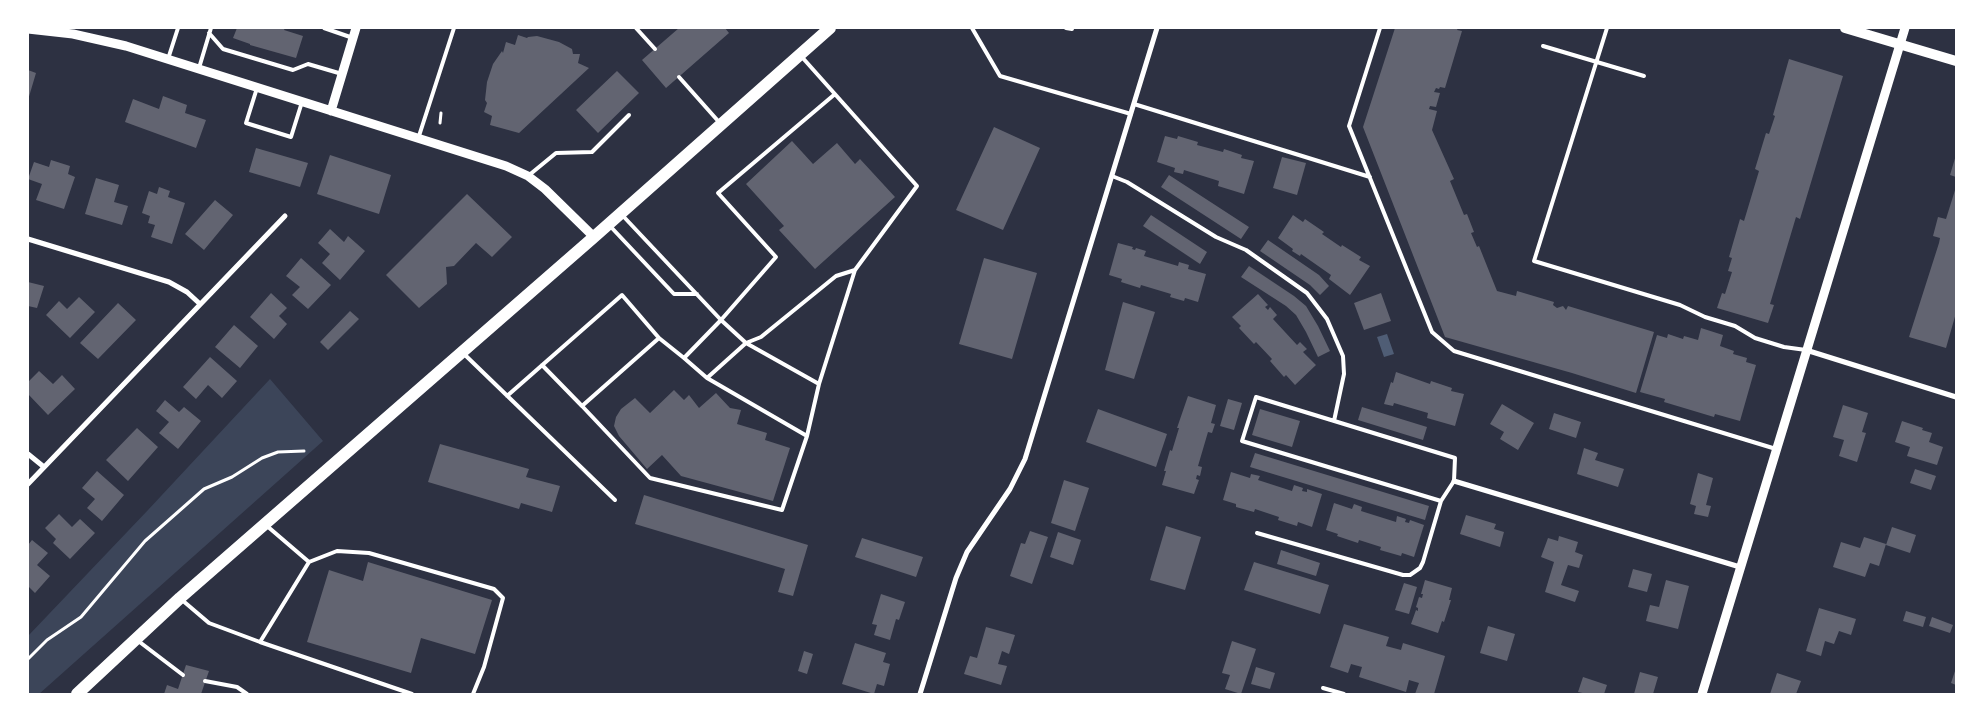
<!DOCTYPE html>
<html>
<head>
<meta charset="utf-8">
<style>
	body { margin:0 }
	#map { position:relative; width:1984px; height:722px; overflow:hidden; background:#2d3142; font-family:Raleway,sans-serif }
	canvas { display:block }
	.frame { position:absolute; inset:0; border:29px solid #fff; pointer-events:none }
</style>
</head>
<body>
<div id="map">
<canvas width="1984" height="722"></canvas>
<div class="frame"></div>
</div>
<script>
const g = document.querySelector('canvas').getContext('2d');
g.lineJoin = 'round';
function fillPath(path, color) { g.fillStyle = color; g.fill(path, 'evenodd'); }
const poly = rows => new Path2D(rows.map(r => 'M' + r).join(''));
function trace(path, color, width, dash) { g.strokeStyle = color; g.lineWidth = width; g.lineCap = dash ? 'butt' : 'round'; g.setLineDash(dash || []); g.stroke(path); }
fillPath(poly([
	[270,379,323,441,39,694,28,694,28,636,148,510]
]), '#3c4559');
fillPath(poly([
	[1387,334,1394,354,1384,357,1377,337]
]), '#4f5d75');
fillPath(poly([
	[237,28,285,28,284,30,303,36,296,58,250,45,250,44,233,38],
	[679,28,725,28,729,33,666,88,642,60],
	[1395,28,1458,28,1457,30,1462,31,1445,88,1440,87,1439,89,1436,88,1434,92,1440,93,1436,107,1430,106,1429,109,1437,111,1432,130,1454,179,1450,181,1464,215,1467,214,1474,232,1471,233,1477,247,1479,246,1497,291,1516,296,1517,291,1554,302,1553,305,1557,308,1563,306,1566,310,1568,306,1654,332,1636,393,1572,373,1445,337,1363,127],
	[518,35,527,38,528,37,537,36,559,42,572,49,573,54,580,54,578,63,589,68,519,133,490,125,492,116,484,112,487,103,485,100,487,82,493,64,502,51,503,53,506,42,515,45],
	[1789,59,1843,76,1800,219,1796,217,1770,304,1774,305,1768,323,1717,308,1722,293,1725,294,1732,272,1728,271,1732,258,1729,257,1740,219,1744,221,1759,171,1755,169,1766,133,1769,134,1775,116,1773,115],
	[28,70,36,73,28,100],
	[617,71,639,93,598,133,576,110],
	[163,96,187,105,185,113,206,120,196,148,125,122,133,99,159,109],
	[994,127,1040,148,1003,230,956,210],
	[1165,136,1177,139,1178,136,1198,142,1197,145,1223,152,1224,149,1242,155,1241,158,1254,161,1244,194,1218,186,1219,181,1184,170,1183,174,1174,172,1175,168,1157,162],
	[792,141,813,164,837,143,855,164,860,159,895,197,815,269,779,230,784,226,746,184],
	[256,148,308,163,300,187,249,172],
	[330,155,391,175,379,214,317,194],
	[1956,155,1956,177,1950,175],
	[1282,157,1306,163,1297,195,1273,188],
	[51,160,70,166,68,174,75,177,64,209,36,200,42,184,28,179,34,162,49,167],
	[1169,175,1249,227,1241,239,1161,187],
	[96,178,119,185,114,202,128,206,122,225,85,214],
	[159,187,170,191,168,197,185,203,172,244,151,237,155,225,148,223,150,216,142,213,149,191,157,194],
	[1956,187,1956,313,1946,348,1909,337,1939,243,1940,238,1933,236,1938,217,1946,219],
	[467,194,512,237,492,257,476,243,454,266,446,267,447,284,419,308,386,275],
	[215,200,233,215,204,250,185,234],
	[1151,215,1207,252,1200,264,1143,226],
	[1293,215,1303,222,1305,219,1324,232,1322,234,1341,247,1342,245,1361,257,1359,260,1370,266,1350,295,1329,279,1331,275,1301,254,1300,256,1292,251,1293,249,1278,238],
	[330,229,344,242,348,236,365,251,340,280,322,263,330,254,318,243],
	[1268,240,1319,275,1329,286,1320,295,1310,285,1260,251],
	[1118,243,1133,247,1132,249,1135,250,1136,248,1146,251,1144,256,1178,266,1179,262,1189,265,1188,269,1206,274,1198,302,1185,298,1184,301,1170,297,1171,294,1141,285,1140,288,1121,282,1122,279,1109,275],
	[301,258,331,285,308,309,292,295,300,287,286,276],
	[984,258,1037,273,1012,359,959,344],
	[1249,266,1294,296,1306,306,1318,326,1330,351,1318,357,1306,332,1296,315,1286,306,1241,277],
	[28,282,44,286,37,308,28,306],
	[271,293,287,308,279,316,287,324,274,339,250,317],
	[1381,293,1391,321,1364,330,1354,303],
	[1258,294,1268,305,1265,307,1268,310,1270,307,1277,315,1273,319,1297,345,1300,342,1307,349,1303,352,1316,365,1295,385,1286,375,1284,377,1270,361,1272,359,1256,342,1254,344,1239,328,1241,326,1232,317],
	[79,297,95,312,70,338,46,315,59,301,67,309],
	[1123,302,1155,312,1134,379,1105,370],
	[118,303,136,320,98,359,80,343],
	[350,311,359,319,328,350,320,342],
	[234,325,258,346,240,368,215,347],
	[1701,328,1723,335,1720,346,1734,351,1733,354,1747,358,1746,362,1756,365,1740,421,1715,414,1714,417,1664,402,1665,399,1640,392,1657,335,1667,338,1668,334,1683,339,1684,336,1698,340],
	[210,357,237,381,222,398,208,385,196,399,183,387],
	[39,371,53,384,62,375,75,389,48,415,28,394,28,382],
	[1396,372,1430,384,1431,381,1452,388,1451,391,1464,394,1455,426,1427,418,1428,413,1394,403,1393,406,1384,404,1391,382,1393,383],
	[674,390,684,400,689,395,699,408,716,393,730,408,741,410,737,424,767,433,765,440,790,448,773,501,681,476,662,455,647,469,619,436,614,426,616,417,621,409,635,398,650,413],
	[1188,396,1216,405,1211,423,1215,424,1212,433,1208,432,1198,466,1202,467,1200,476,1197,475,1196,479,1199,480,1194,494,1162,485,1166,471,1164,471,1170,450,1172,451,1179,428,1177,428],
	[1228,399,1242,403,1234,430,1220,426],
	[165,400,179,412,184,407,201,421,178,449,159,433,169,422,156,411],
	[1502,404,1534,423,1518,450,1500,439,1504,432,1490,424],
	[1843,405,1868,413,1862,432,1866,433,1857,462,1839,456,1844,440,1833,437],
	[1362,407,1427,427,1423,440,1358,420],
	[1098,409,1167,434,1156,467,1086,442],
	[1260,409,1300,421,1292,447,1252,435],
	[1554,413,1581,422,1576,438,1549,429],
	[1902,421,1923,428,1922,430,1932,433,1929,442,1943,447,1937,465,1907,456,1910,447,1895,442],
	[137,428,158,447,128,481,106,460],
	[440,444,529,469,526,477,560,486,552,512,521,503,519,509,428,482],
	[1584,448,1598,453,1595,460,1624,469,1618,487,1577,474],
	[1255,453,1429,506,1425,520,1250,467],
	[1915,469,1936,476,1931,490,1910,483],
	[97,471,124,495,102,521,87,508,95,499,82,488],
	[1231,472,1250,478,1251,474,1260,476,1258,480,1292,491,1294,485,1303,488,1302,491,1307,492,1307,489,1322,494,1312,527,1298,522,1297,526,1278,520,1279,517,1255,509,1254,512,1236,507,1236,504,1223,500],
	[1698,473,1713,478,1706,505,1711,506,1708,517,1694,514,1696,506,1690,504],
	[1064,480,1089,488,1075,531,1051,523],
	[644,495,808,545,793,596,778,592,785,569,635,524],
	[1334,503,1352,509,1354,504,1362,507,1361,511,1396,522,1397,516,1406,519,1405,522,1409,523,1410,520,1424,525,1414,557,1402,553,1401,556,1380,550,1381,547,1359,540,1358,543,1337,536,1338,534,1326,530],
	[59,514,72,527,80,519,95,533,70,559,53,543,56,539,45,528],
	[1466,515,1496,524,1494,529,1504,532,1500,547,1460,534],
	[1166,526,1201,537,1185,590,1150,580],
	[1892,527,1916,535,1910,553,1886,545],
	[1030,531,1048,537,1032,584,1010,576,1021,543,1025,544],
	[1058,532,1081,540,1073,565,1050,557],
	[1559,536,1578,542,1575,552,1583,555,1579,568,1568,565,1561,585,1579,591,1575,602,1545,592,1554,562,1541,557,1548,538,1558,541],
	[1864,537,1886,544,1879,566,1870,563,1865,577,1833,567,1841,542,1860,548],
	[862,538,923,557,916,577,855,557],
	[32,540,48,553,37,565,50,576,35,593,28,586,28,545],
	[1281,550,1320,563,1316,576,1277,564],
	[368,562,492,600,475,654,421,638,411,673,307,642,329,570,363,581],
	[1254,562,1329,585,1320,614,1244,590],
	[1633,569,1652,574,1647,592,1628,587],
	[1425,580,1452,588,1449,600,1451,600,1444,622,1442,621,1438,633,1411,624,1416,610,1418,611,1418,608,1416,607,1419,597,1422,598,1423,594,1421,594],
	[1666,580,1689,586,1678,629,1646,621,1650,605,1659,607],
	[1404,583,1417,587,1409,614,1395,610],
	[881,594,905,602,899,620,896,619,890,640,874,635,877,625,872,624],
	[1819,608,1856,619,1851,635,1839,631,1834,644,1825,641,1821,656,1806,651],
	[1906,611,1926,617,1923,627,1903,621],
	[1932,617,1953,625,1950,633,1929,626],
	[1344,624,1389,637,1386,646,1401,650,1403,643,1445,656,1434,694,1415,694,1419,683,1409,680,1406,692,1359,677,1362,667,1351,664,1348,673,1330,667],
	[1488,626,1515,634,1507,661,1480,653],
	[986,627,1015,635,1009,654,1002,651,998,664,1007,666,1001,685,964,674,970,656,977,658],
	[1232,641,1256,649,1241,694,1225,689,1230,675,1222,673],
	[855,643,886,653,883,662,890,664,884,686,877,684,874,694,842,684],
	[804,651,813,654,807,674,798,671],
	[186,665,209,671,201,694,164,694,167,685,178,689],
	[1256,667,1275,673,1270,689,1251,684],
	[1956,668,1956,685,1951,683],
	[1640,672,1658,677,1653,694,1634,694],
	[1777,673,1801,681,1796,694,1770,694],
	[1583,677,1607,685,1604,694,1587,694,1578,692]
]), '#626471');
trace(poly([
	[440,123,441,113],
	[28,659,47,640,81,617,145,541,204,489,232,477,262,458,278,452,304,451]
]), '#fff', 3);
trace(poly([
	[324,28,353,38],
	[636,28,655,49],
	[972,28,1000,76,1131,114],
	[1066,28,1072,29,1072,28],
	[1380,28,1349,126,1432,332,1454,351,1776,449],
	[1607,28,1534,261,1680,305,1705,317,1735,326,1755,338,1784,347,1806,350],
	[209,33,223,49,293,70,308,64,342,74],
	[1543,46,1644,76],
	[801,56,917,186,855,270,819,384],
	[168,59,178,28],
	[199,68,211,28],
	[679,77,719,122],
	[257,88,246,123,291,137,302,102],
	[1134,104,1370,177],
	[418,139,454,28],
	[528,176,556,153,592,152,629,115],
	[1112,176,1127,182,1216,237,1246,250,1307,293,1327,319,1343,356,1344,374,1334,421],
	[610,226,674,294,697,294],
	[464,354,615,500],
	[684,358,707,378,807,436],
	[542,365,582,406,659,338],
	[707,378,746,343,761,337,836,276,855,270],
	[507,396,622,295,659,338,684,358,721,320,776,257,718,193,835,94],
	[582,406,650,478,782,510,807,436,819,384,746,343,721,320,623,216],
	[267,526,309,562],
	[1257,533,1403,575,1410,575,1420,568,1423,562,1441,501,1454,481,1455,458,1256,397,1242,441,1441,501],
	[182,600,209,623,260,642,309,562,337,551,369,553,494,589,503,598,484,667,473,694],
	[137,640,183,675],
	[260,642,412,694],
	[205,681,237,687,247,694],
	[1323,688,1344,694]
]), '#fff', 4);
trace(poly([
	[28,239,169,282,187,292,200,304],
	[1806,350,1956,397],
	[28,454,44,467],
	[1454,481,1740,567],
	[28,484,285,216],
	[920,694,956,578,967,552,1010,489,1025,459,1157,28]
]), '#fff', 5);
trace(poly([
	[28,29,73,34,126,46,506,166,528,176,545,189,594,237],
	[331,111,356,28],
	[1702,694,1905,28]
]), '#fff', 9);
trace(poly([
	[1845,28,1956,61]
]), '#fff', 10);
trace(poly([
	[77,694,180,598,594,237,830,28]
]), '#fff', 12);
</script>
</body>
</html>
